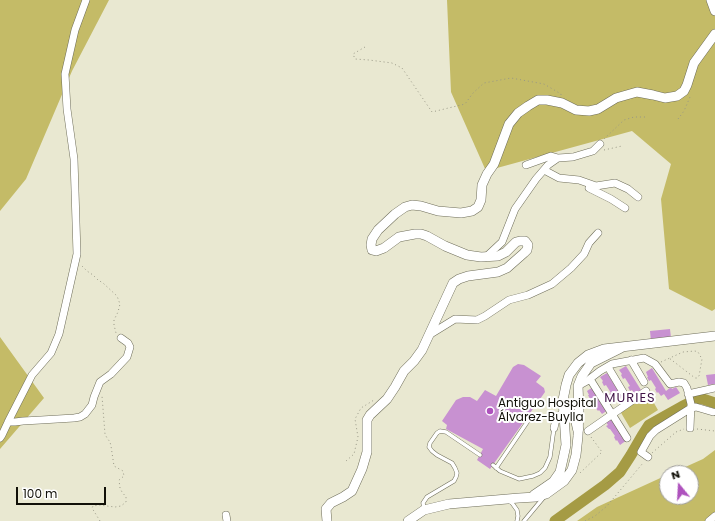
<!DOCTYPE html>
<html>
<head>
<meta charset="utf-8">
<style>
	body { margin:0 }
	#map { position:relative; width:715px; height:521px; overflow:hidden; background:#e9e8d1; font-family:Poppins,sans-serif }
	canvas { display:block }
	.north { position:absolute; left:659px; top:465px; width:40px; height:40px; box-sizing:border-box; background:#fff; border:1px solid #a09f9c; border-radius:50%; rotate:342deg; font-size:11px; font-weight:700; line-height:16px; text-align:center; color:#111008 }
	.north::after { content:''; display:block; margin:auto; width:14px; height:18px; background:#ae52bd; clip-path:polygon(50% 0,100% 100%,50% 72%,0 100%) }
	.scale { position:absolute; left:16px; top:487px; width:90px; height:18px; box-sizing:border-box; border:2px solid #111008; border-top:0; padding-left:5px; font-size:12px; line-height:14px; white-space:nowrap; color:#111008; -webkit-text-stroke:3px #fff; paint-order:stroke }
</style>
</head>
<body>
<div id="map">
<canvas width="715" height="521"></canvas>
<div class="north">N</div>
<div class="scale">100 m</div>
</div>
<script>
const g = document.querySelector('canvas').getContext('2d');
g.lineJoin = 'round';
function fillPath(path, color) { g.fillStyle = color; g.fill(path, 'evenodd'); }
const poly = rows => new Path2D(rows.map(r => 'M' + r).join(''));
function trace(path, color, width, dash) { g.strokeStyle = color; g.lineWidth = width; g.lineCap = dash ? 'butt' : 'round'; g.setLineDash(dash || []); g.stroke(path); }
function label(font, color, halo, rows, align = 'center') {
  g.font = font + ' Poppins,sans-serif'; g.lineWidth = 4; g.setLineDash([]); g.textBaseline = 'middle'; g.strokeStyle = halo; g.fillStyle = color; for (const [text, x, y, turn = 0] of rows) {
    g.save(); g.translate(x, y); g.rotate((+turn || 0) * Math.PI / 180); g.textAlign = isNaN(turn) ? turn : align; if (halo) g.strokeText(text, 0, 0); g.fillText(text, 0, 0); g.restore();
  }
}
fillPath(poly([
	[0,0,109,0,72,71,26,179,0,211],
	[447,0,715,0,715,309,712,311,669,289,661,199,671,164,632,131,486,171,451,92],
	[0,337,44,398,0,449],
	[648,393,658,410,630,428,620,411],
	[715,450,715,521,577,521,597,507,667,475,667,497,691,497,691,473,672,473,703,459]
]), '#c4bb67');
trace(poly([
	[555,521,605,485,620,472,631,455,642,436,649,425,683,406,700,398,715,403]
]), '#a59b44', 11);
fillPath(poly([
	[670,329,671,338,651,341,650,331],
	[518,364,524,365,541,376,536,382,544,388,545,392,490,469,477,460,483,449,446,429,447,425,442,421,456,400,463,397,470,397,477,401,485,390,496,396,513,367],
	[626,366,641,390,634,394,632,390,630,391,628,387,630,386,625,378,623,379,621,375,622,374,619,370],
	[652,368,666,391,671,387,672,389,676,387,680,393,668,400,664,394,661,396,658,392,657,393,655,389,656,388,651,380,649,381,647,377,648,377,646,372],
	[607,373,622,397,615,401,613,397,611,398,609,394,611,393,606,385,604,386,602,382,603,381,600,377],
	[715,374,715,384,708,385,706,375],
	[593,387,608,410,602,414,599,410,598,411,595,407,597,406,592,399,590,399,588,395,589,395,587,391],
	[611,417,627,440,620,445,617,440,616,441,614,437,615,436,610,429,609,429,606,426,608,425,605,421]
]), '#c891d1');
const lane = poly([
	[493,465,500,471,519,479,533,476,540,473,545,468,550,457,554,428],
	[496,468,532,415],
	[509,501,512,503,517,510,518,516,517,521],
	[424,509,423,503,427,497,454,481,456,477,457,473,455,468,452,463,437,455,432,451,429,447,430,443,437,433,440,431,446,432,480,455],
	[524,521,544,497]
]);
const street = poly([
	[558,158,573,157,593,151,600,144],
	[544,170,559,178,579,180,596,186,615,183,628,189,638,197],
	[589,188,611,199,625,208],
	[486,257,502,242,515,209,536,179,548,165,558,158,551,156,526,165],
	[429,335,455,319,477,320,485,316,509,300,528,295,552,284,571,268,584,254,589,243,598,233],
	[631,360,644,382],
	[608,367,623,392],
	[590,379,627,438],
	[578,386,587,381,600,371,612,364,644,358,655,364,670,384,679,382,684,383,687,388,691,404,690,428],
	[688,394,715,388],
	[8,422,15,422,23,421,41,420,74,418,80,417,85,414,92,405,94,397,100,382,111,374,127,357,130,347,128,343,121,338],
	[554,428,556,419,560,415,564,413],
	[588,431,646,391],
	[0,438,2,435,10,418,32,375,51,353,59,334,77,254,74,159,67,109,65,74,75,30,86,0],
	[648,457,641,452,650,436,656,430,691,408,696,407,713,412],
	[226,515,227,521],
	[709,521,715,516]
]);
const secondary = poly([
	[711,0,715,11],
	[534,495,553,482,560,472,563,459,566,445,563,400,566,385,569,375,578,363,588,355,604,349,715,336],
	[327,521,326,509,331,503,343,497,352,491,362,469,367,452,367,420,370,415,387,399,395,387,404,371,414,361,422,350,453,283,459,279,468,276,498,272,507,268,524,253,527,250,528,245,525,241,520,241,516,242,506,252,498,256,481,257,467,255,445,246,427,236,421,234,415,234,399,237,384,248,376,251,372,250,371,245,372,239,378,230,395,214,405,207,412,205,421,206,438,211,461,213,472,211,478,207,481,200,482,185,487,174,494,164,509,124,518,113,528,106,538,100,547,100,562,103,576,110,589,111,598,109,616,98,637,92,653,95,665,98,677,96,684,91,687,85,694,63,715,34],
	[408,521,424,510,449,504,519,498,536,497,546,494,564,481,572,470,576,455,578,436,579,409,578,386,582,376,591,363,621,348]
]);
const primary = poly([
	[564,413,569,413,573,415,576,420,578,429]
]);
trace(lane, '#6f6e5a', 4.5);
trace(street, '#6f6e5a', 8);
trace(secondary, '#6f6e5a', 10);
trace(primary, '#6f6e5a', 11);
trace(poly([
	[365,47,353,54,355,59,369,60,392,63,402,68,432,112,465,104,473,93,484,83,511,78,544,84,561,94,561,95],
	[678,119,684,111,690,97],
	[604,139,624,120,634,117,646,117],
	[604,150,622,146],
	[82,266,87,271,93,275,98,280,103,283,117,296,120,304,118,312,114,320,114,325,116,333],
	[661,362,683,352,695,351,698,352,702,359,699,376,697,378,695,378,669,358],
	[697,429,715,431],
	[652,453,676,432,684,429],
	[346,461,354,454,358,437,355,419,361,408,374,400],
	[580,473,602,452,591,437],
	[100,521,92,508,93,506,99,505,115,507,121,506,126,502,126,497,122,492,120,488,119,480,124,476,123,471,114,466,111,446,110,442,107,438,105,434,102,396],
	[585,521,595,516,607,506,643,463]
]), '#989786', 1, [1, 3]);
trace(lane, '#fff', 3.5);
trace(street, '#fff', 7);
trace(secondary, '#fff', 9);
trace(primary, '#fff', 10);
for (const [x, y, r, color] of [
	[490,411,4,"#ae52bd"]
]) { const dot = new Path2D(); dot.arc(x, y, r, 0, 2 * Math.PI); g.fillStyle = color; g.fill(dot); trace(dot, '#fff', 1.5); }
label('12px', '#111008', '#fff', [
	["Antiguo Hospital",498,404],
	["Álvarez-Buylla",498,418]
], 'left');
g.letterSpacing = '1px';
label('13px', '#3f1246', '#fff', [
	["MURIES",630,399]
]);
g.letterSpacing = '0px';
</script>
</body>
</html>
